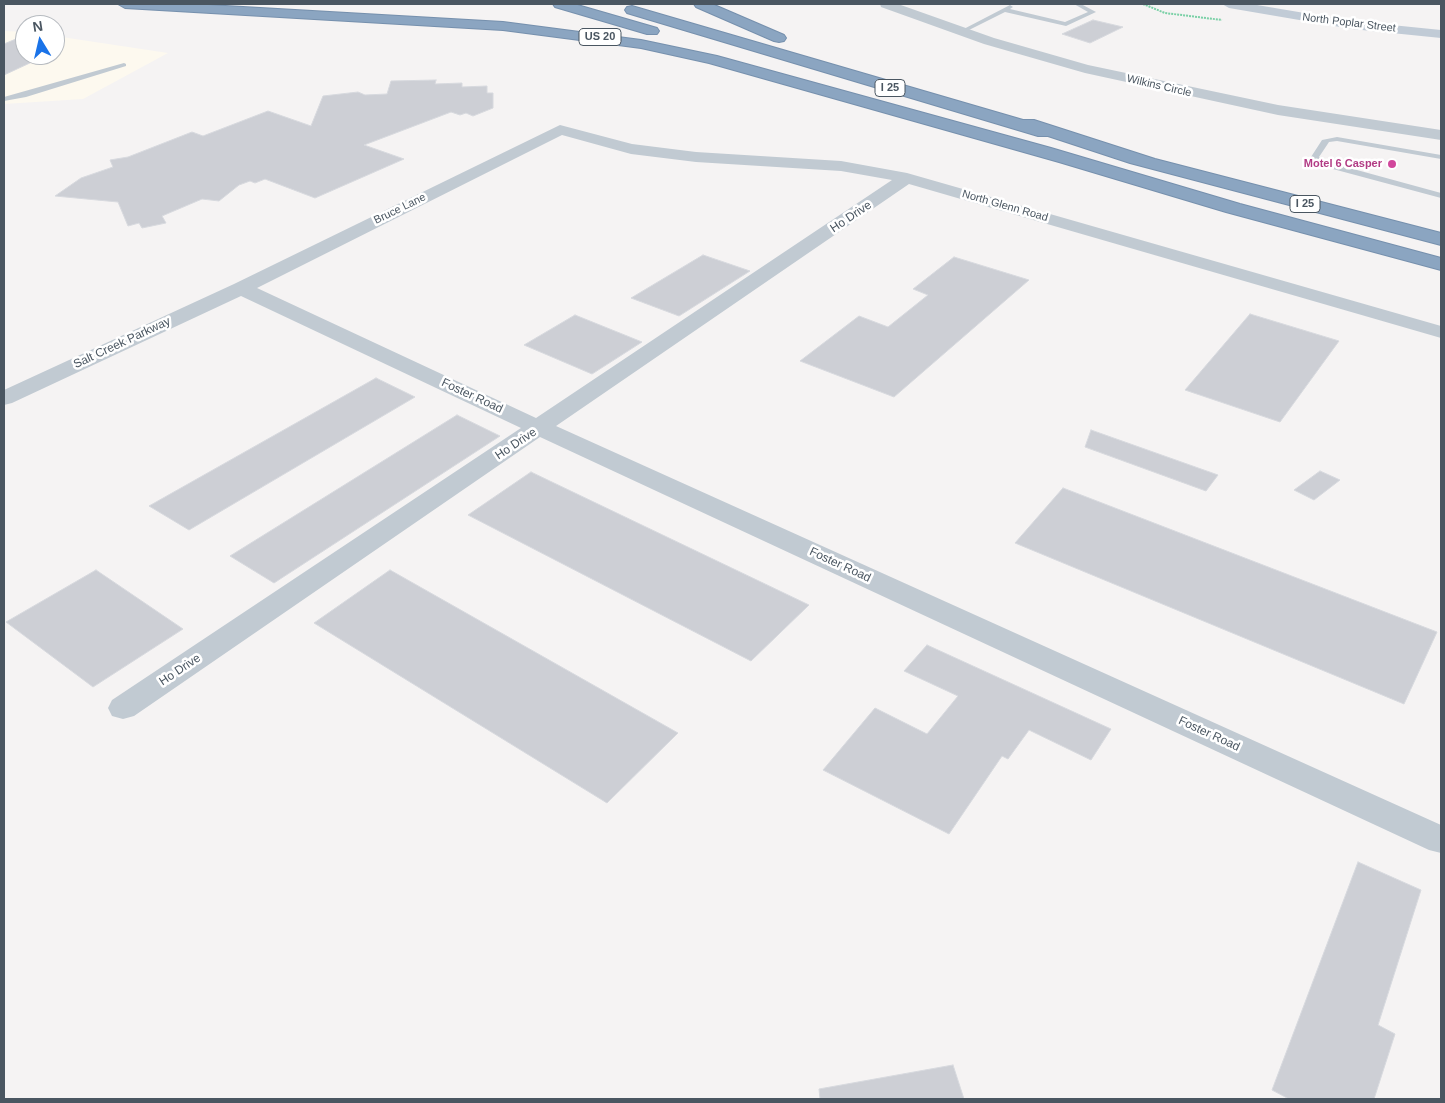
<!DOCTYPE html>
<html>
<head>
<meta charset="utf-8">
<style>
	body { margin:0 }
	#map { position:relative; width:1445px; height:1103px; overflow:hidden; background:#f5f3f3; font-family:Arial,sans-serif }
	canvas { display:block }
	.frame { position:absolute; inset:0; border:5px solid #4a5661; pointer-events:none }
	.north { position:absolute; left:15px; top:15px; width:50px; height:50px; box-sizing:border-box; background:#fff; border:1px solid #b7bbc0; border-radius:50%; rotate:351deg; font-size:14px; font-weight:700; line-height:20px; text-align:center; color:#4a5661 }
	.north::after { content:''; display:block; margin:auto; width:18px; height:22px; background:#1a73e8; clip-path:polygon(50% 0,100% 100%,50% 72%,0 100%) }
</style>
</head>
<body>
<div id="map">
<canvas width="1445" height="1103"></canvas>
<div class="frame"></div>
<div class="north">N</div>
</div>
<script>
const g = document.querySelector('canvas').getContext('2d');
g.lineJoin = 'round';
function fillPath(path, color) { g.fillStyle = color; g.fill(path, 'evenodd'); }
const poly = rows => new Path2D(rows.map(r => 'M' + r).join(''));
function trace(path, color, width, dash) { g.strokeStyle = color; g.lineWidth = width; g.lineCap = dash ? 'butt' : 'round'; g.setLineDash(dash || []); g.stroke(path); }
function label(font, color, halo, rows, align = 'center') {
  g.font = font + ' Arial,sans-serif'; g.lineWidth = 5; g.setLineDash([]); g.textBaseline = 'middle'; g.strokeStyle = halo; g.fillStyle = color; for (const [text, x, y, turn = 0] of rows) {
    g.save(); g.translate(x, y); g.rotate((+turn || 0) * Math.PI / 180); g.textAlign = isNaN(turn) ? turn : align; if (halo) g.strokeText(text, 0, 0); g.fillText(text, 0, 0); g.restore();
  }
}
fillPath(poly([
	[4,31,25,32,25,55,55,55,55,36,168,53,83,99,4,104]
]), '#fdf9ef');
const building = poly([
	[1093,20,1123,27,1090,43,1062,34,1093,20],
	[16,39,25,40,25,55,47,55,4,75,4,44,16,39],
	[436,80,435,84,462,83,462,87,487,86,487,93,493,93,493,108,473,116,466,113,460,115,451,112,364,145,404,159,315,198,265,179,255,183,250,181,239,185,219,201,202,199,162,216,166,223,142,228,139,223,128,226,118,202,55,196,81,178,113,167,110,160,128,157,192,132,203,136,268,111,311,126,323,96,358,92,365,95,387,94,391,81,436,80],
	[703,255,750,271,679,316,631,298,703,255],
	[954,257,1029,280,894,397,800,361,859,316,888,327,928,295,913,289,954,257],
	[1250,314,1339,341,1280,422,1185,390,1250,314],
	[575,315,642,342,592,374,524,345,575,315],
	[376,378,415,397,189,530,149,506,376,378],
	[457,415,500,436,274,583,230,556,457,415],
	[1091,430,1218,475,1206,491,1085,447,1091,430],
	[1320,471,1340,480,1314,500,1294,490,1320,471],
	[531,472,809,605,751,661,468,515,531,472],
	[1063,488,1437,632,1404,704,1015,543,1063,488],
	[96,570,183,629,93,687,6,622,96,570],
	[390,570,678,733,607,803,314,623,390,570],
	[927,645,1111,729,1091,760,1029,730,1008,759,1002,756,949,834,823,770,875,708,927,734,958,696,904,671,927,645],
	[1358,862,1421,890,1378,1025,1395,1034,1374,1099,1289,1099,1272,1090,1358,862],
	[953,1065,964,1099,820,1099,819,1089,953,1065]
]);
fillPath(building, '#cdcfd5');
trace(building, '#d7d9de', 1);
const motorway = poly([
	[118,4,191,4,503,22,641,40,717,56,1051,148,1240,204,1441,258,1441,270,1226,212,1059,162,709,63,641,48,503,30,125,8,118,4],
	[553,4,574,4,657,28,659,31,657,34,647,34,555,7,553,4],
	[694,4,712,4,784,35,786,38,784,41,779,42,774,41,696,7,694,4],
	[632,6,1023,120,1034,120,1155,159,1441,233,1441,245,1130,163,1048,136,1038,136,627,13,625,10,627,7,632,6]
]);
trace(motorway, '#7690ad', 2);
trace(poly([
	[1143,4,1165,13,1222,20]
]), '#7ad0a6', 2, [2, 1]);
fillPath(poly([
	[1074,4,1081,4,1096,12,1066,26,1005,12,963,33,958,32,1010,5,1013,7,1010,9,1065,22,1088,12,1074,4],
	[124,63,126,64,126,66,26,97,4,101,4,97,124,63],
	[1337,137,1441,155,1441,159,1337,141,1329,142,1319,157,1324,161,1441,193,1441,198,1318,165,1311,157,1322,140,1337,137]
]), '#c1cad2');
fillPath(poly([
	[880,4,898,4,994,38,1088,65,1278,105,1441,130,1441,140,1278,115,1085,73,984,44,881,7,880,4],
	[560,125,632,144,696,152,841,161,907,173,1441,326,1441,338,909,184,556,426,1441,825,1441,853,1429,850,540,437,134,716,123,719,112,716,108,708,112,700,521,428,241,296,12,403,4,405,4,390,234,284,560,125],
	[562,135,631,154,696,162,841,171,892,180,536,418,257,288,562,135]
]), '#c1cad2');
fillPath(poly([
	[1222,4,1251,4,1352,21,1441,30,1441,38,1352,29,1229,8,1222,4]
]), '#c1cbd6');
fillPath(motorway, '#8ba5c1');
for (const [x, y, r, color] of [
	[1392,164,5,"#d1479c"]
]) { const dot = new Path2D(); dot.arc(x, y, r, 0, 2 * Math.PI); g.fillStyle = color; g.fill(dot); trace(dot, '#fff', 2); }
label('11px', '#4a5661', '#fff', [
	["North Poplar Street",1349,23,7],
	["Wilkins Circle",1159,86,13],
	["North Glenn Road",1005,206,16],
	["Bruce Lane",400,209,-26]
]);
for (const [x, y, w] of [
	[600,37,42],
	[890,88,30],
	[1305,204,30]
]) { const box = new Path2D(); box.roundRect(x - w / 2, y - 8.5, w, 17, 4); g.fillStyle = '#fff'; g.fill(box); trace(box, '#4a5661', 1); }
label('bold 11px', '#4a5661', null, [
	["US 20",600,37],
	["I 25",890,88],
	["I 25",1305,204]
]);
label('bold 11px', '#b23c85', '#fff', [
	["Motel 6 Casper",1382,164]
], 'right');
label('12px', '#4a5661', '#fff', [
	["Ho Drive",851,217,-34],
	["Salt Creek Parkway",122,343,-25],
	["Foster Road",472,396,25],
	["Ho Drive",516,444,-34],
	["Foster Road",840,565,25],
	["Ho Drive",180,670,-34],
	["Foster Road",1209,734,25]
]);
</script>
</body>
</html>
